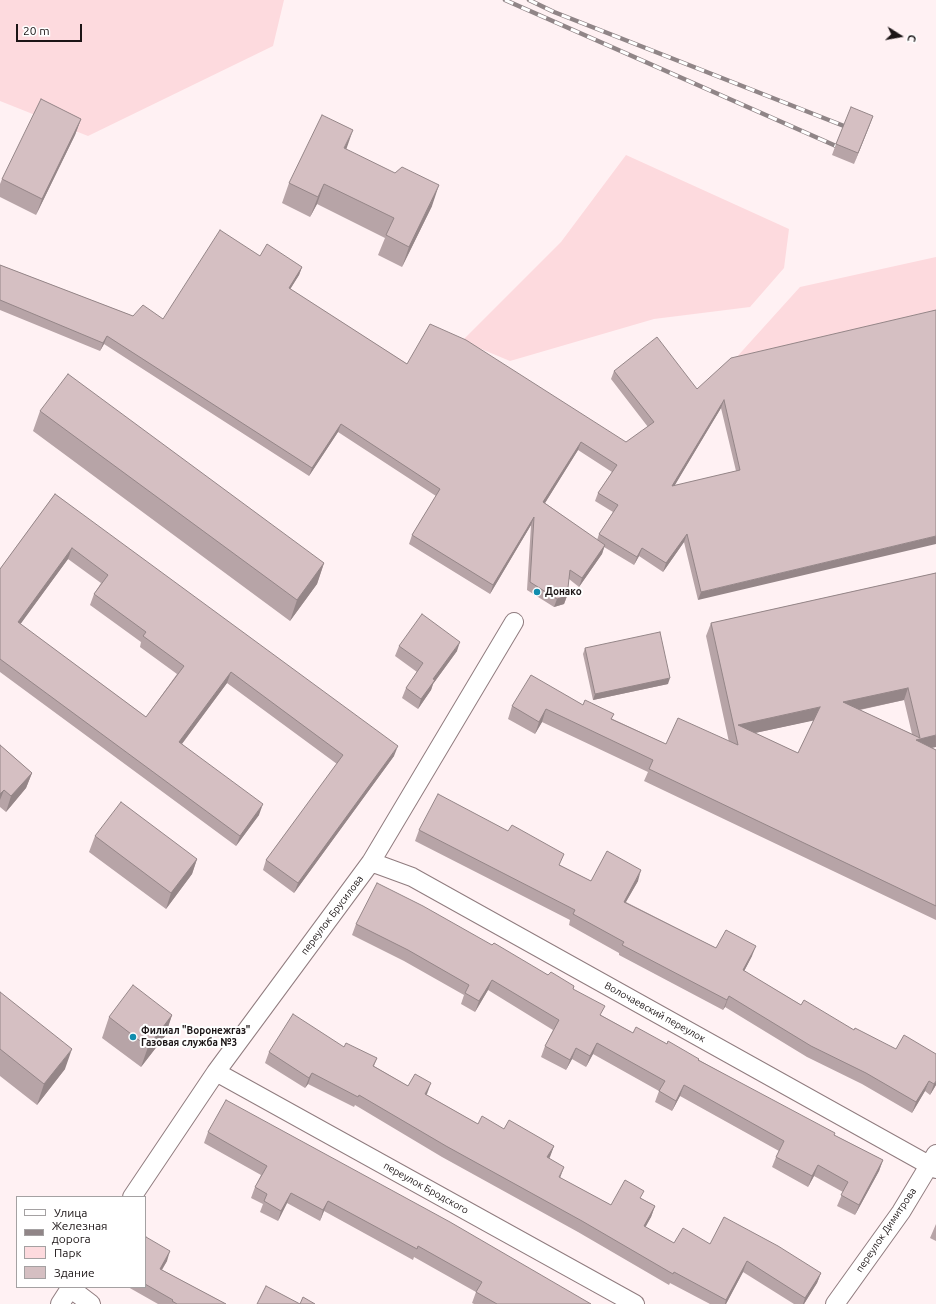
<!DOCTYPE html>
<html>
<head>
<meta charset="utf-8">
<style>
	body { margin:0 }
	#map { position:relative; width:936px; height:1304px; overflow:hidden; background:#fff1f3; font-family:Ubuntu,sans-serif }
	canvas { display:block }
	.legend { position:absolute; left:16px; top:1196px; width:130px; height:92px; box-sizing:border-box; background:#fff; border:1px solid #a4a1a2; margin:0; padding:5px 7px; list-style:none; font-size:12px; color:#1c1516 }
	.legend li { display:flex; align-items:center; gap:8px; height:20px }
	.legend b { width:20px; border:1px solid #a4a1a2 }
	.north { position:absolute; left:880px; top:16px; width:40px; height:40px; -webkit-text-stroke:3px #fff; paint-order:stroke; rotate:101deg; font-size:11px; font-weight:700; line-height:16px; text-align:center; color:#1c1516 }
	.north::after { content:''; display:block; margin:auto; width:14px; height:18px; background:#1c1516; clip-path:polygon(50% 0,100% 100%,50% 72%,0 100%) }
	.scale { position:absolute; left:16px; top:24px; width:66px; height:18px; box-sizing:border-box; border:2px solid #1c1516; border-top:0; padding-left:5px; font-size:12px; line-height:14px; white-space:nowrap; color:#1c1516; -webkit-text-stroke:3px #fff; paint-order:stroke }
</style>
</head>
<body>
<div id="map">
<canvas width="936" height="1304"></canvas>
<ul class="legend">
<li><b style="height:5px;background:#fff"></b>Улица</li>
<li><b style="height:5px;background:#908587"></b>Железная дорога</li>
<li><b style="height:11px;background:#fddade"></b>Парк</li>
<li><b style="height:11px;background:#d5bfc2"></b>Здание</li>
</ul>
<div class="north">С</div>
<div class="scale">20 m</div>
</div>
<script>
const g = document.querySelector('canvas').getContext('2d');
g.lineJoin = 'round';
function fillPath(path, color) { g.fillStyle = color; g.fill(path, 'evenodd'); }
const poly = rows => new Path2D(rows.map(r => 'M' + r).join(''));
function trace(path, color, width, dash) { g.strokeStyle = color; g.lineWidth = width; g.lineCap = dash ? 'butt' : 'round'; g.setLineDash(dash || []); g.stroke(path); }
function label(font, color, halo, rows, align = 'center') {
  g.font = font + ' Ubuntu,sans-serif'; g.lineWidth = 4; g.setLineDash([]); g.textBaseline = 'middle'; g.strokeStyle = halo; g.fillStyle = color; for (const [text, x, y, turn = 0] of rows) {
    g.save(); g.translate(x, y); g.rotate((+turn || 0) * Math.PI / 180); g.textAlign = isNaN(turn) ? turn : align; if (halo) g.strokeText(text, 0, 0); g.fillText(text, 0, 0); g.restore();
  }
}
fillPath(poly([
	[0,0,284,0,273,46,88,136,0,101],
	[626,155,789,229,784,268,750,307,654,319,510,361,462,341,561,242],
	[936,257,936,314,734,360,800,287]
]), '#fddade');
const minor = poly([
	[371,862,412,877,936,1169],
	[216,1072,635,1304],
	[132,1197,216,1072,371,862,514,622],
	[70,1288,91,1304],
	[60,1304,71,1287],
	[835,1304,901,1212,936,1154]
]);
trace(minor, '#907c7f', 20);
trace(minor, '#fff', 18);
const rail = poly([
	[505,0,836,146],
	[529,0,554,12,844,126]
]);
trace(rail, '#908587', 4.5);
trace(rail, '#fff', 3, [9]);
fillPath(poly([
	[873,116,854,164,832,155,836,144],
	[81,119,75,135,36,215,0,197,0,184,2,179],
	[346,149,432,206,402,267,378,255,385,238,317,204,310,217,282,203,289,183],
	[260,256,302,267,299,275,290,289,407,364,626,442,648,427,611,379,614,371,697,389,936,310,698,600,684,542,663,572,639,556,634,565,604,547,602,554,579,587,569,579,567,596,564,604,554,607,527,590,531,525,490,594,409,544,412,535,436,496,338,432,309,476,104,344,100,351,0,310,0,265,133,316,163,319],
	[721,408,736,471,674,486],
	[578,450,612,472,598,493,595,501,613,512,599,534,597,540,545,503],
	[40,411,324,563,317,584,290,621,33,431],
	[55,494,394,756,294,893,263,870,266,860,337,764,227,683,182,744,259,815,236,846,0,672,0,569],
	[68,559,101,583,94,594,90,605,141,642,140,647,177,674,146,717,20,624],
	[936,573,932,748,936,750,936,920,644,781,648,772,542,722,535,734,508,719,512,706,583,705,666,744,729,742,706,636,711,623],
	[904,700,912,734,860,710],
	[814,720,798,753,755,733,796,724],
	[399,646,457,651,433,684,431,690,418,709,402,698,406,688,417,672,395,656],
	[585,648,668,684,593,700,583,654],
	[0,745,32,773,26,788,6,812,0,807],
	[419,830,560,865,591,881,638,881,626,902,716,948,752,956,744,971,936,1085,930,1095,925,1091,912,1113,862,1084,807,1057,725,1007,723,1010,619,955,619,953,569,925,570,920,415,841],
	[95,836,197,859,192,874,166,909,89,852],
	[356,924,492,945,548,975,574,986,573,989,601,1015,633,1033,667,1044,699,1060,834,1135,883,1160,879,1171,855,1215,837,1206,843,1192,814,1176,808,1187,772,1167,776,1157,779,1151,680,1096,672,1111,655,1102,659,1091,593,1054,586,1067,572,1059,566,1070,541,1057,545,1046,553,1030,488,990,475,1012,461,1004,464,995,404,961,352,935],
	[0,992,65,1069,37,1105,0,1076],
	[172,1015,165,1036,141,1067,102,1038,109,1017],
	[344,1047,377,1058,374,1066,408,1086,427,1095,478,1124,504,1129,554,1146,549,1158,560,1178,611,1205,641,1198,655,1206,651,1217,645,1227,674,1243,710,1244,821,1273,817,1283,804,1304,794,1304,743,1272,726,1304,710,1304,670,1283,669,1285,578,1232,442,1157,355,1105,354,1107,308,1084,305,1088,265,1063,269,1052],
	[208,1132,591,1304,474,1304,472,1303,476,1292,414,1257,413,1260,324,1211,320,1221,287,1203,278,1221,260,1212,263,1204,251,1198,255,1187,261,1175,204,1143],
	[936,1224,936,1241,930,1238],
	[145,1239,167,1261,162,1270,226,1304,158,1304,128,1287,145,1287]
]), '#b7a4a7');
fillPath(poly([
	[873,116,869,127,854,164,858,153],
	[81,119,75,135,36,215,42,199],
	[353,130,346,150,344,148],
	[324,184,317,204,310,217,318,197],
	[439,185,432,206,402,267,409,247],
	[302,267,299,275,286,296,289,288],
	[107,336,104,344,100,351,103,343],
	[724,400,721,408,669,495,672,486],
	[341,424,338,432,309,476,312,468],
	[581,442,578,450,540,511,543,502],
	[534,517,531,525,490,594,493,585],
	[687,534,684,542,663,572,666,563],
	[936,536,936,544,698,600,701,592],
	[605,545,602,554,579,587,582,578],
	[72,548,68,559,14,633,18,622],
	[642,548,639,556,634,565,637,557],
	[324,563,317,584,290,621,297,600],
	[567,596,564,604,554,607,557,599],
	[460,642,457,651,433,684,431,690,418,709,421,699,433,679],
	[231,672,227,683,175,753,179,742],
	[670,678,668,684,593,700,595,694],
	[908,688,904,700,839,714,843,702],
	[821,707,816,720,736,737,738,725],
	[546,709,542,722,535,734,539,722],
	[936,735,936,747,911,753,916,740],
	[398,746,394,756,294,893,298,883],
	[32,773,26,788,6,812,11,796],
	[4,790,0,800,0,794],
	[263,804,259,815,236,846,240,836],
	[197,859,192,874,166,909,171,893],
	[641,870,638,881,620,912,624,902],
	[756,946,752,956,739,981,743,970],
	[492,980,488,990,475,1012,479,1001],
	[729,996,725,1007,723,1010,727,1000],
	[172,1015,165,1036,141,1067,148,1047],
	[597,1043,593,1054,586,1067,590,1056],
	[576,1048,572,1059,566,1070,570,1060],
	[72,1049,65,1069,37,1105,44,1084],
	[312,1073,308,1084,305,1088,309,1078],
	[929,1081,925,1091,912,1113,916,1102],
	[936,1081,936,1085,930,1095,934,1084],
	[431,1083,427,1094,421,1104,425,1094],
	[684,1085,680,1096,672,1111,676,1101],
	[554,1146,550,1157,543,1168,547,1157],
	[883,1160,879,1171,855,1215,859,1205],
	[818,1165,814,1176,808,1187,812,1176],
	[564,1167,560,1178,559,1177],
	[291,1193,287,1203,278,1221,281,1211],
	[328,1201,320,1221,323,1210],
	[655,1206,651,1217,640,1237,644,1226],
	[170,1251,167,1261,156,1279,160,1269],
	[747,1261,743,1272,726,1304,725,1304,726,1300],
	[821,1273,817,1283,804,1304,803,1304,805,1298]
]), '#958688');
const building = poly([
	[41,99,81,119,42,199,2,179,41,99],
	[851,107,873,116,858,153,836,144,851,107],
	[322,115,353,130,344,148,395,173,402,167,439,185,409,247,386,235,394,218,324,184,318,197,289,183,322,115],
	[220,230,260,256,267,244,302,267,289,288,407,364,430,324,466,340,626,442,654,422,614,371,657,337,697,389,731,358,936,310,936,536,701,592,687,534,666,563,642,548,637,557,599,534,618,505,598,493,617,465,581,442,543,502,605,545,582,578,570,570,567,596,557,599,530,582,534,517,493,585,412,535,440,489,341,424,312,468,107,336,103,343,0,300,0,265,133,316,143,305,163,319,220,230],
	[724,400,740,470,672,486,724,400],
	[68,374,324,563,297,600,40,411,68,374],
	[55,494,398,746,298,883,266,860,343,755,231,672,179,742,263,804,240,836,0,659,0,569,55,494],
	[72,548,108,575,94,594,146,632,143,636,184,666,146,717,18,622,72,548],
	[936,573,936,735,916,740,936,750,936,906,649,769,653,760,546,709,539,722,512,706,531,675,583,705,585,700,614,714,611,719,666,744,678,718,738,745,711,623,936,573],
	[908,688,920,738,843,702,908,688],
	[820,707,798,753,738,725,820,707],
	[422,614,460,642,433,679,435,680,421,699,406,688,423,663,399,646,422,614],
	[660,632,670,678,595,694,585,648,660,632],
	[0,745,32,773,11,796,4,790,0,794,0,745],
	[438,794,508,831,512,825,564,854,559,865,591,881,607,851,641,870,624,902,716,948,726,930,756,946,743,970,801,1005,804,1000,854,1030,855,1028,896,1049,904,1035,936,1054,936,1081,934,1084,929,1081,916,1102,866,1073,811,1046,729,996,727,1000,622,945,624,942,573,914,575,910,419,830,438,794],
	[121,802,197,859,171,893,95,836,121,802],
	[377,883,423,906,492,945,494,943,548,975,551,972,574,986,573,989,605,1006,600,1015,633,1033,636,1027,667,1044,668,1041,699,1059,698,1060,835,1133,834,1135,883,1160,859,1205,841,1195,848,1182,818,1165,812,1176,776,1157,784,1141,684,1085,676,1101,659,1091,665,1081,597,1043,590,1056,576,1048,570,1060,545,1046,559,1020,492,980,479,1001,465,993,469,985,408,950,356,924,377,883],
	[133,985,172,1015,148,1047,109,1017,133,985],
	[0,992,72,1049,44,1084,0,1049,0,992],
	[293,1014,344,1047,346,1043,377,1058,373,1066,408,1086,415,1074,431,1083,425,1094,478,1124,482,1116,504,1129,509,1120,554,1146,547,1157,564,1167,559,1177,611,1205,625,1180,644,1191,640,1198,655,1206,644,1226,674,1243,683,1228,710,1244,724,1217,778,1246,821,1273,805,1298,747,1261,726,1300,674,1272,673,1274,582,1221,446,1146,359,1095,358,1097,312,1073,309,1078,269,1052,293,1014],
	[226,1100,450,1222,591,1304,497,1304,476,1292,482,1282,418,1246,417,1249,328,1201,323,1210,291,1193,281,1211,264,1201,267,1194,255,1187,267,1166,208,1132,226,1100],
	[146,1237,170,1251,160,1269,226,1304,177,1304,172,1301,173,1300,145,1284,145,1239,146,1237],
	[266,1286,300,1304,303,1297,315,1304,257,1304,266,1286]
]);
fillPath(building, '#d5bfc2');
trace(building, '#958688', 1);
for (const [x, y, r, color] of [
	[537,592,4,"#108dae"],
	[133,1037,4,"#108dae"]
]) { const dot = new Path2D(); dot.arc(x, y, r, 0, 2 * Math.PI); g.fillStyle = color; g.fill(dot); trace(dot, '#fff', 1.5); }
label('bold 10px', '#1c1516', '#fff', [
	["Донако",545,592],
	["Филиал \"Воронежгаз\"",141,1031],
	["Газовая служба №3",141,1043]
], 'left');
label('10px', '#1c1516', '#fff', [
	["переулок Брусилова",332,915,-53],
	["Волочаевский переулок",655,1012,29],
	["переулок Бродского",426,1188,29],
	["переулок Димитрова",886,1230,-56]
]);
</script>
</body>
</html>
